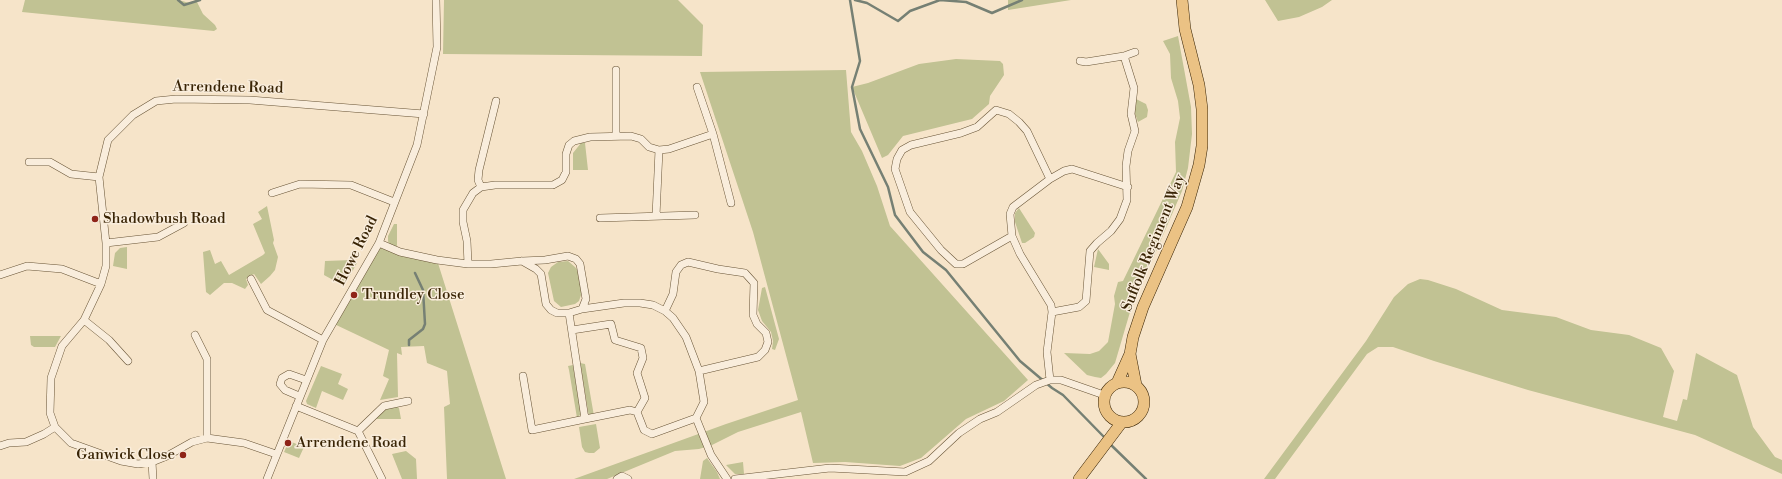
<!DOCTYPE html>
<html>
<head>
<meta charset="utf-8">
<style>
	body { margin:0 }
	canvas { display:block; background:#f6e4c9 }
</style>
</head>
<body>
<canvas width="1782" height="479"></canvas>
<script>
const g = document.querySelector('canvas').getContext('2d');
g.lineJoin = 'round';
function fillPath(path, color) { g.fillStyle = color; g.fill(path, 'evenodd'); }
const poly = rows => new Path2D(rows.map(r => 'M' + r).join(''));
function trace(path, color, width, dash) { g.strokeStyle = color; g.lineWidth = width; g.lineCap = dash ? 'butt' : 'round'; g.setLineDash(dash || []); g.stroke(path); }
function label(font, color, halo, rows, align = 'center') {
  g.font = font + ' "Libre Bodoni",serif'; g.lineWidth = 3; g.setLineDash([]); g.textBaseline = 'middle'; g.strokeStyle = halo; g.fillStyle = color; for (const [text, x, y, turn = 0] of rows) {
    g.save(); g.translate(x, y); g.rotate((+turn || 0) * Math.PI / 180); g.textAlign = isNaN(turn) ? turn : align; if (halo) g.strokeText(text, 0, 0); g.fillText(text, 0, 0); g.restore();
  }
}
fillPath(poly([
	[25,0,179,0,189,3,196,0,203,14,215,25,217,29,214,31,22,12],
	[444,0,678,0,703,25,702,56,443,54],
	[1008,0,1071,0,1008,10],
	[1265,0,1332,0,1322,7,1299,17,1278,21],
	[1178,36,1191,107,1192,134,1188,168,1182,191,1130,312,1115,363,1106,374,1101,378,1095,377,1087,375,1064,353,1090,354,1099,351,1108,342,1115,304,1114,296,1118,282,1123,281,1176,172,1175,142,1180,118,1178,101,1171,78,1170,54,1163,41],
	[956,59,1000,61,1003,64,1004,75,990,96,989,104,972,119,903,136,888,155,882,158,852,87,868,83,919,64],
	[846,70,851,132,862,151,877,186,890,226,1028,380,1004,401,966,419,921,458,900,466,845,462,813,463,801,412,738,432,712,445,699,449,675,451,607,479,574,479,726,424,798,400,753,232,700,72],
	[1136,99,1146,104,1148,110,1147,117,1138,122,1134,111],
	[581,143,585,143,588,170,573,170,573,153],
	[267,206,274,240,273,243,278,257,275,270,270,276,261,284,254,274,246,279,248,285,245,289,232,283,224,283,210,295,206,292,203,252,210,250,215,264,221,261,229,275,263,255,265,253,253,224,262,219,258,212],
	[1019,208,1035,233,1034,237,1025,243,1022,243,1015,222,1015,213],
	[394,224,397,224,397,248,390,246,388,241,388,236],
	[379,243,437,260,506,479,447,479,444,407,450,404,447,371,427,363,424,346,401,347,402,355,397,353,398,397,380,400,389,379,383,376,389,350,332,323],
	[127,247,127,269,113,266,115,253,120,248],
	[1098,249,1109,264,1109,270,1094,267],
	[352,260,357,263,344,286,324,275,325,261],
	[568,261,575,267,579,272,582,292,579,301,575,304,561,307,554,301,548,273,551,267,558,262],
	[1420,279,1428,280,1456,289,1502,310,1556,317,1591,330,1629,335,1661,348,1674,371,1663,417,1677,421,1683,399,1687,400,1696,353,1737,375,1753,427,1775,457,1782,460,1782,474,1695,435,1528,390,1434,361,1393,347,1378,347,1367,354,1275,479,1264,479,1366,341,1394,297,1408,284],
	[765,287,779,339,775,350,772,349,773,341,771,332,762,321,758,310,762,288],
	[30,336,61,336,55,347,34,347,31,345],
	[580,363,585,364,594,416,589,417],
	[573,365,581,414,577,418,569,370,568,366],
	[321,366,342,374,338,384,348,389,343,400,322,391,316,408,307,404,306,401],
	[395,406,399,408,401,419,376,419,385,409],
	[596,424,600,448,594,453,589,453,585,452,582,447,579,427],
	[289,441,304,447,299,458,284,452],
	[406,451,416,459,417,479,402,479,392,454],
	[707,458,717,472,720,479,700,479,703,461],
	[743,462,744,474,735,474,726,465]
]), '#c1c293');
trace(poly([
	[178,0,184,5,200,0],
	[850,0,860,61,852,87,860,129,888,187,895,215,923,252,946,270,1020,361,1052,388,1063,395,1106,439],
	[855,0,867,3,898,21,910,11,940,0,966,2,992,13,1022,0],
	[409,345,409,340,423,329,425,324,423,290,415,273],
	[1109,443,1146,479]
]), '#768074', 2.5);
const street = poly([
	[1080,61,1086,62,1124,56],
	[697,87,713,134,731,203],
	[616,135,616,70],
	[29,162,50,162,71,174,99,177],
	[481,187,478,180,479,170,496,101],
	[272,193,300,184,351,185,394,202],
	[656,216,659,150],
	[600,218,695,215],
	[1012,236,963,264,956,264,941,250,910,212,895,169,897,159,902,150,911,145,961,133,977,127,996,110,1009,114,1019,122,1027,131,1050,179],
	[106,243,158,237,184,223],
	[379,243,400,252,437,260,468,264,491,264,522,261,545,260,568,256,576,259,580,264,586,299,582,309,569,313,557,313,551,310,546,304,541,274,536,269,522,261],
	[468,264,467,241,463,222,463,210,473,193,481,187,495,185,553,185,562,180,566,172,566,154,569,145,574,141,590,137,631,136,641,139,649,147,659,150,669,149,713,134],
	[0,275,27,266,62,269,101,284],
	[251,279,267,310,323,340],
	[582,309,624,303,640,303,653,305,665,311,673,318,686,337,699,371,704,402,696,418,711,455,727,479],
	[665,311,673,294,676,272,681,265,688,262,718,269,745,273,754,283,753,315,757,324,766,333,768,342,765,350,758,357,699,371],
	[1052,312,1079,307,1086,301,1090,251,1097,243,1111,231,1120,219,1127,200,1126,166,1128,151,1135,131,1131,114,1134,88,1124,56,1135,52],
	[569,313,585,419,630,410,637,412,644,430,652,434,696,418],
	[84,320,109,340,128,361],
	[572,330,611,324,615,340,641,348,643,358,637,373,645,398,637,412],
	[195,335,207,359,207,438],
	[523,376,532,430,585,419],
	[1050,380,1047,352,1052,312,1051,305,1020,254,1012,236,1010,214,1013,207,1050,179,1064,171,1072,169,1128,187],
	[299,396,285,390,280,384,282,378,289,374,306,380],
	[296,406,358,431,384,406,408,401],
	[358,431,382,479],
	[0,446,9,443,26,442,44,434,55,427],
	[276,454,244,443,207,438,192,442,167,456,152,462,138,464,121,461,71,443,55,427,50,413,51,378,62,346,84,320,101,284,106,266,106,243,99,177,108,140,133,115,156,101,176,99,250,100,424,114],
	[152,462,153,479],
	[267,479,323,340,379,243,417,145,437,47,436,0],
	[617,479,622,476,628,479],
	[735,479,830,468,905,472,929,461,959,433,980,419,997,412,1036,385,1050,380,1061,380,1104,395]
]);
const primary = poly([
	[1130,354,1136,385],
	'1104 402a20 20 0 1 1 40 0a20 20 0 1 1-40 0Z',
	[1117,383,1130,354,1133,337,1143,307,1187,207,1199,165,1202,146,1202,109,1199,85,1185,29,1182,0],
	[1079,479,1122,422]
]);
trace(street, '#685436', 8);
trace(primary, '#392405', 12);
trace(street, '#f9eddc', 7);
trace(primary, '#ebc284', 11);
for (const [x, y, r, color] of [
	[95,219,4,"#8f2418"],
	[354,295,4,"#8f2418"],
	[288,443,4,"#8f2418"],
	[183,455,4,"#8f2418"]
]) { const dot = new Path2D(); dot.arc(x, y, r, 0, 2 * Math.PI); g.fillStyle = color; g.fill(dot); trace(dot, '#f9eddc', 1.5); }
label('15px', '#392405', '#f9eddc', [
	["Arrendene Road",228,88,1],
	["Suffolk Regiment Way",1154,243,-68],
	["Howe Road",357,251,-63]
]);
label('15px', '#392405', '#f9eddc', [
	["Shadowbush Road",103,219],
	["Trundley Close",362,295],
	["Arrendene Road",296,443],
	["Ganwick Close",175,455,"right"]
], 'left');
</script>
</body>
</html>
